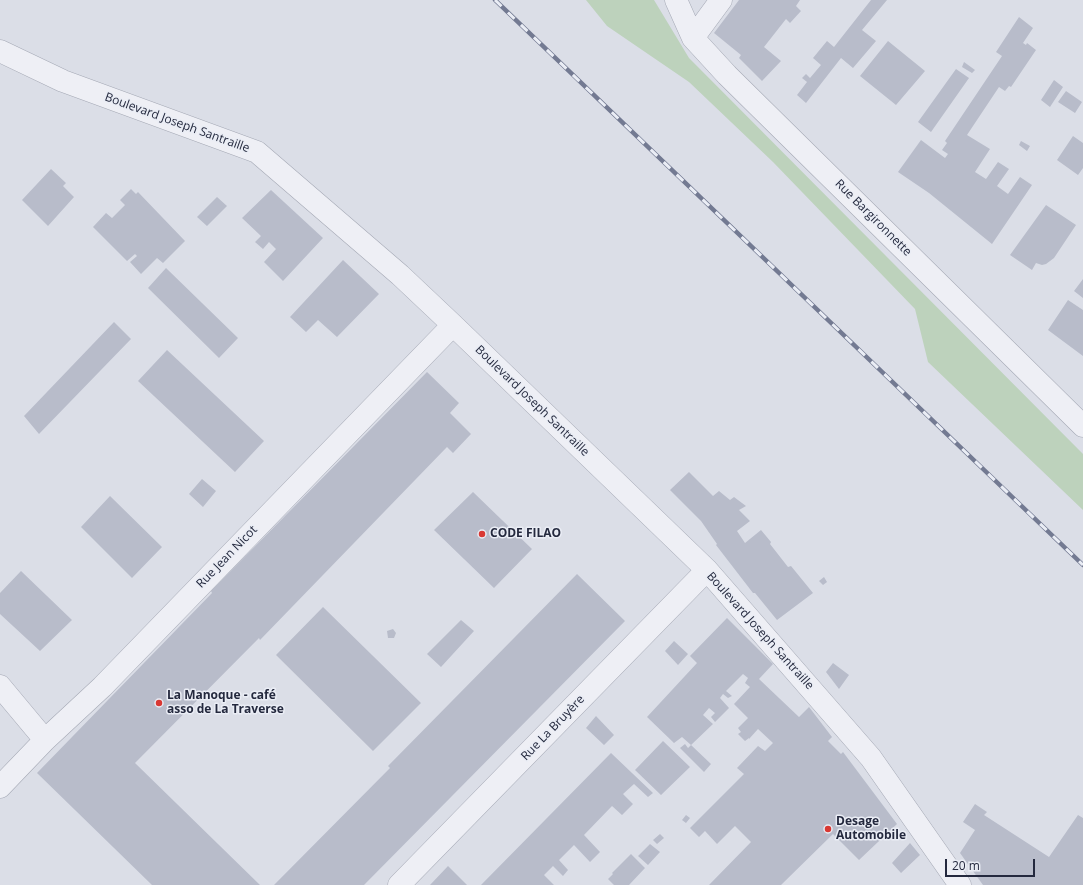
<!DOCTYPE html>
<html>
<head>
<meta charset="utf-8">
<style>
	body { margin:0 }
	#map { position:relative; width:1083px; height:885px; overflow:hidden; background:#dbdee7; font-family:"Open Sans",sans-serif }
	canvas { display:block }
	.scale { position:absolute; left:945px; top:859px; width:90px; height:18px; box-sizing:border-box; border:2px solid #24293e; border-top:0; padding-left:5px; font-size:12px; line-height:14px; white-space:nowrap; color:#24293e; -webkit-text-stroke:3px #eaedf5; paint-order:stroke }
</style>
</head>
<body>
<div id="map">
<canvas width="1083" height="885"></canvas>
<div class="scale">20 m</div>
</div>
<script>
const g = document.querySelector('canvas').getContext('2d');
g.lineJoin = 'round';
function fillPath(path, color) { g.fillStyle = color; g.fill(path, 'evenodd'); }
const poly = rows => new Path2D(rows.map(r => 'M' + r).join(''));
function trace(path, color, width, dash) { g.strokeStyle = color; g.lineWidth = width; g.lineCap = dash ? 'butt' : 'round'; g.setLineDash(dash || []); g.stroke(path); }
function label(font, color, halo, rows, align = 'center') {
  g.font = font + ' "Open Sans",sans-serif'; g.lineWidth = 3; g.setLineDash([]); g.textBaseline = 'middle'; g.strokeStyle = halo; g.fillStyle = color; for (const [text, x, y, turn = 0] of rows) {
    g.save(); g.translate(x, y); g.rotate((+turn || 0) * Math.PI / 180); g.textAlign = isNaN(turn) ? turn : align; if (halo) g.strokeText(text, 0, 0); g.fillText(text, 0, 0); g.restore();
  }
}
fillPath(poly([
	[586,0,654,0,689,58,1083,454,1083,510,928,362,915,309,773,162,689,82,607,26]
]), '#bdd2bc');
fillPath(poly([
	[739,0,800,0,796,6,801,11,790,23,786,19,764,47,781,61,762,81,739,58,741,55,714,33],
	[871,0,887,0,862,30,876,41,853,68,841,58,806,103,797,95,807,82,802,78,806,74,810,78,821,65,813,58,827,41,834,47],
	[1019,17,1033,28,1023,43,1026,45,1027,43,1036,50,1011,87,1009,86,1005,91,999,87,967,135,990,149,975,172,986,179,998,162,1009,169,997,186,1008,194,1020,177,1032,185,992,244,929,193,898,172,921,140,945,158,948,154,942,150,947,143,945,141,1002,56,996,52],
	[888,41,925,71,896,105,860,76],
	[964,62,975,70,972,73,962,67],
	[956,69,969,78,931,132,918,122],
	[1054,80,1063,87,1050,107,1041,100],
	[1066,91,1082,102,1075,113,1058,102],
	[1073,136,1083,143,1083,168,1078,175,1057,160],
	[1021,141,1030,146,1027,151,1019,145],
	[51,169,66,183,63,186,74,197,48,226,22,200],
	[131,189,136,194,138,192,185,241,163,263,157,258,141,274,130,262,137,256,135,254,127,261,93,227,106,213,112,218,125,205,120,200],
	[271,190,323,238,283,281,264,262,276,249,269,242,263,249,255,242,261,236,242,218],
	[217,197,227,206,207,226,197,217],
	[1046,205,1076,225,1054,258,1046,264,1042,265,1036,263,1032,270,1010,255],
	[343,260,379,294,337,337,318,320,306,332,290,317],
	[166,268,238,338,219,358,148,288],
	[1083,279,1083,298,1074,291],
	[1068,300,1083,310,1083,356,1048,330],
	[114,322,131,339,39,434,24,416],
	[167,350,264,441,235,472,138,381],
	[427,372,459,403,450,413,471,434,453,453,447,447,260,640,259,638,135,763,260,885,152,885,37,773,212,593,211,591],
	[689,472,713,496,719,491,730,500,734,497,746,506,739,510,750,521,737,531,745,543,761,530,771,542,770,544,788,567,791,566,813,593,777,620,755,593,753,593,716,545,717,544,701,521,670,490],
	[202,479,216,491,203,507,189,494],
	[473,492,532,549,494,588,434,530],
	[110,496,162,547,132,578,81,527],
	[21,571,72,620,40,651,0,614,0,593],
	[577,574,625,621,364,885,274,885,390,768,388,766],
	[824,577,827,582,823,585,819,581],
	[323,607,421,703,373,751,276,655],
	[727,618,773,664,759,679,799,717,809,707,832,737,828,741,841,754,843,752,897,824,859,860,833,834,781,885,709,885,751,842,735,826,717,844,705,831,699,837,690,828,744,774,737,768,758,746,765,751,773,743,758,729,749,739,749,738,745,741,738,734,741,732,738,728,748,718,734,704,750,687,745,683,748,678,743,674,726,691,732,696,728,698,723,694,720,698,729,708,715,722,711,717,715,713,709,708,703,715,713,724,691,745,711,764,704,772,680,748,685,744,688,748,691,745,682,737,674,743,647,717,697,663,690,656],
	[461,620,474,631,441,667,427,654],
	[393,629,396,633,394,638,388,638,387,631],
	[674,641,688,654,678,665,665,651],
	[833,663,849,675,839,689,826,672],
	[596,716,614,735,604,745,586,728],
	[663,741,690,767,661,795,635,770],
	[611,753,653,793,648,797,634,784,623,794,633,804,622,815,612,806,584,835,600,852,590,862,574,845,559,860,568,870,563,876,553,866,544,875,554,885,481,885],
	[975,804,987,812,984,815,1049,857,1078,815,1083,818,1083,885,983,885,960,853,975,830,963,822],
	[686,815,690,818,686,823,682,820],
	[660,834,664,838,657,844,653,840],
	[910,843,920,855,901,873,892,863],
	[650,844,660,852,648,865,638,856],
	[631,854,645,868,629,885,614,885,608,879,613,874,612,873],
	[448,866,467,885,430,885]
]), '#b8bcca');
const minor = poly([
	[676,0,693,38,727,75,1083,426],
	[693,38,721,0],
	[0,51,63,81,257,152,400,275,453,325,707,570,871,758,960,885],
	[0,686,45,740],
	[0,787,45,740,102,687,453,325],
	[399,885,707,570]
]);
trace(minor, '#a4a8b4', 23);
trace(minor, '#eeeff5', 22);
const rail = poly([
	[495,0,1083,565]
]);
trace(rail, '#737a92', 4.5);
trace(rail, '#eaedf5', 3, [9]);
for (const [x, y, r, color] of [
	[482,534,4,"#d93833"],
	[159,703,4,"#d93833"],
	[828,829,4,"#d93833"]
]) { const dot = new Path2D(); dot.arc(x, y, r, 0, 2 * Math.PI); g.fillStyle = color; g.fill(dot); trace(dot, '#eaedf5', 1.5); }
label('12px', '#24293e', '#eaedf5', [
	["Boulevard Joseph Santraille",177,123,20],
	["Rue Bargironnette",873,218,45],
	["Boulevard Joseph Santraille",532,401,44],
	["Rue Jean Nicot",227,557,-46],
	["Boulevard Joseph Santraille",760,631,48],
	["Rue La Bruyère",553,728,-46]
]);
label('bold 12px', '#24293e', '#eaedf5', [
	["CODE FILAO",490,534],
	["La Manoque - café",167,696],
	["asso de La Traverse",167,710],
	["Desage",836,822],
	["Automobile",836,836]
], 'left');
</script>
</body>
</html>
